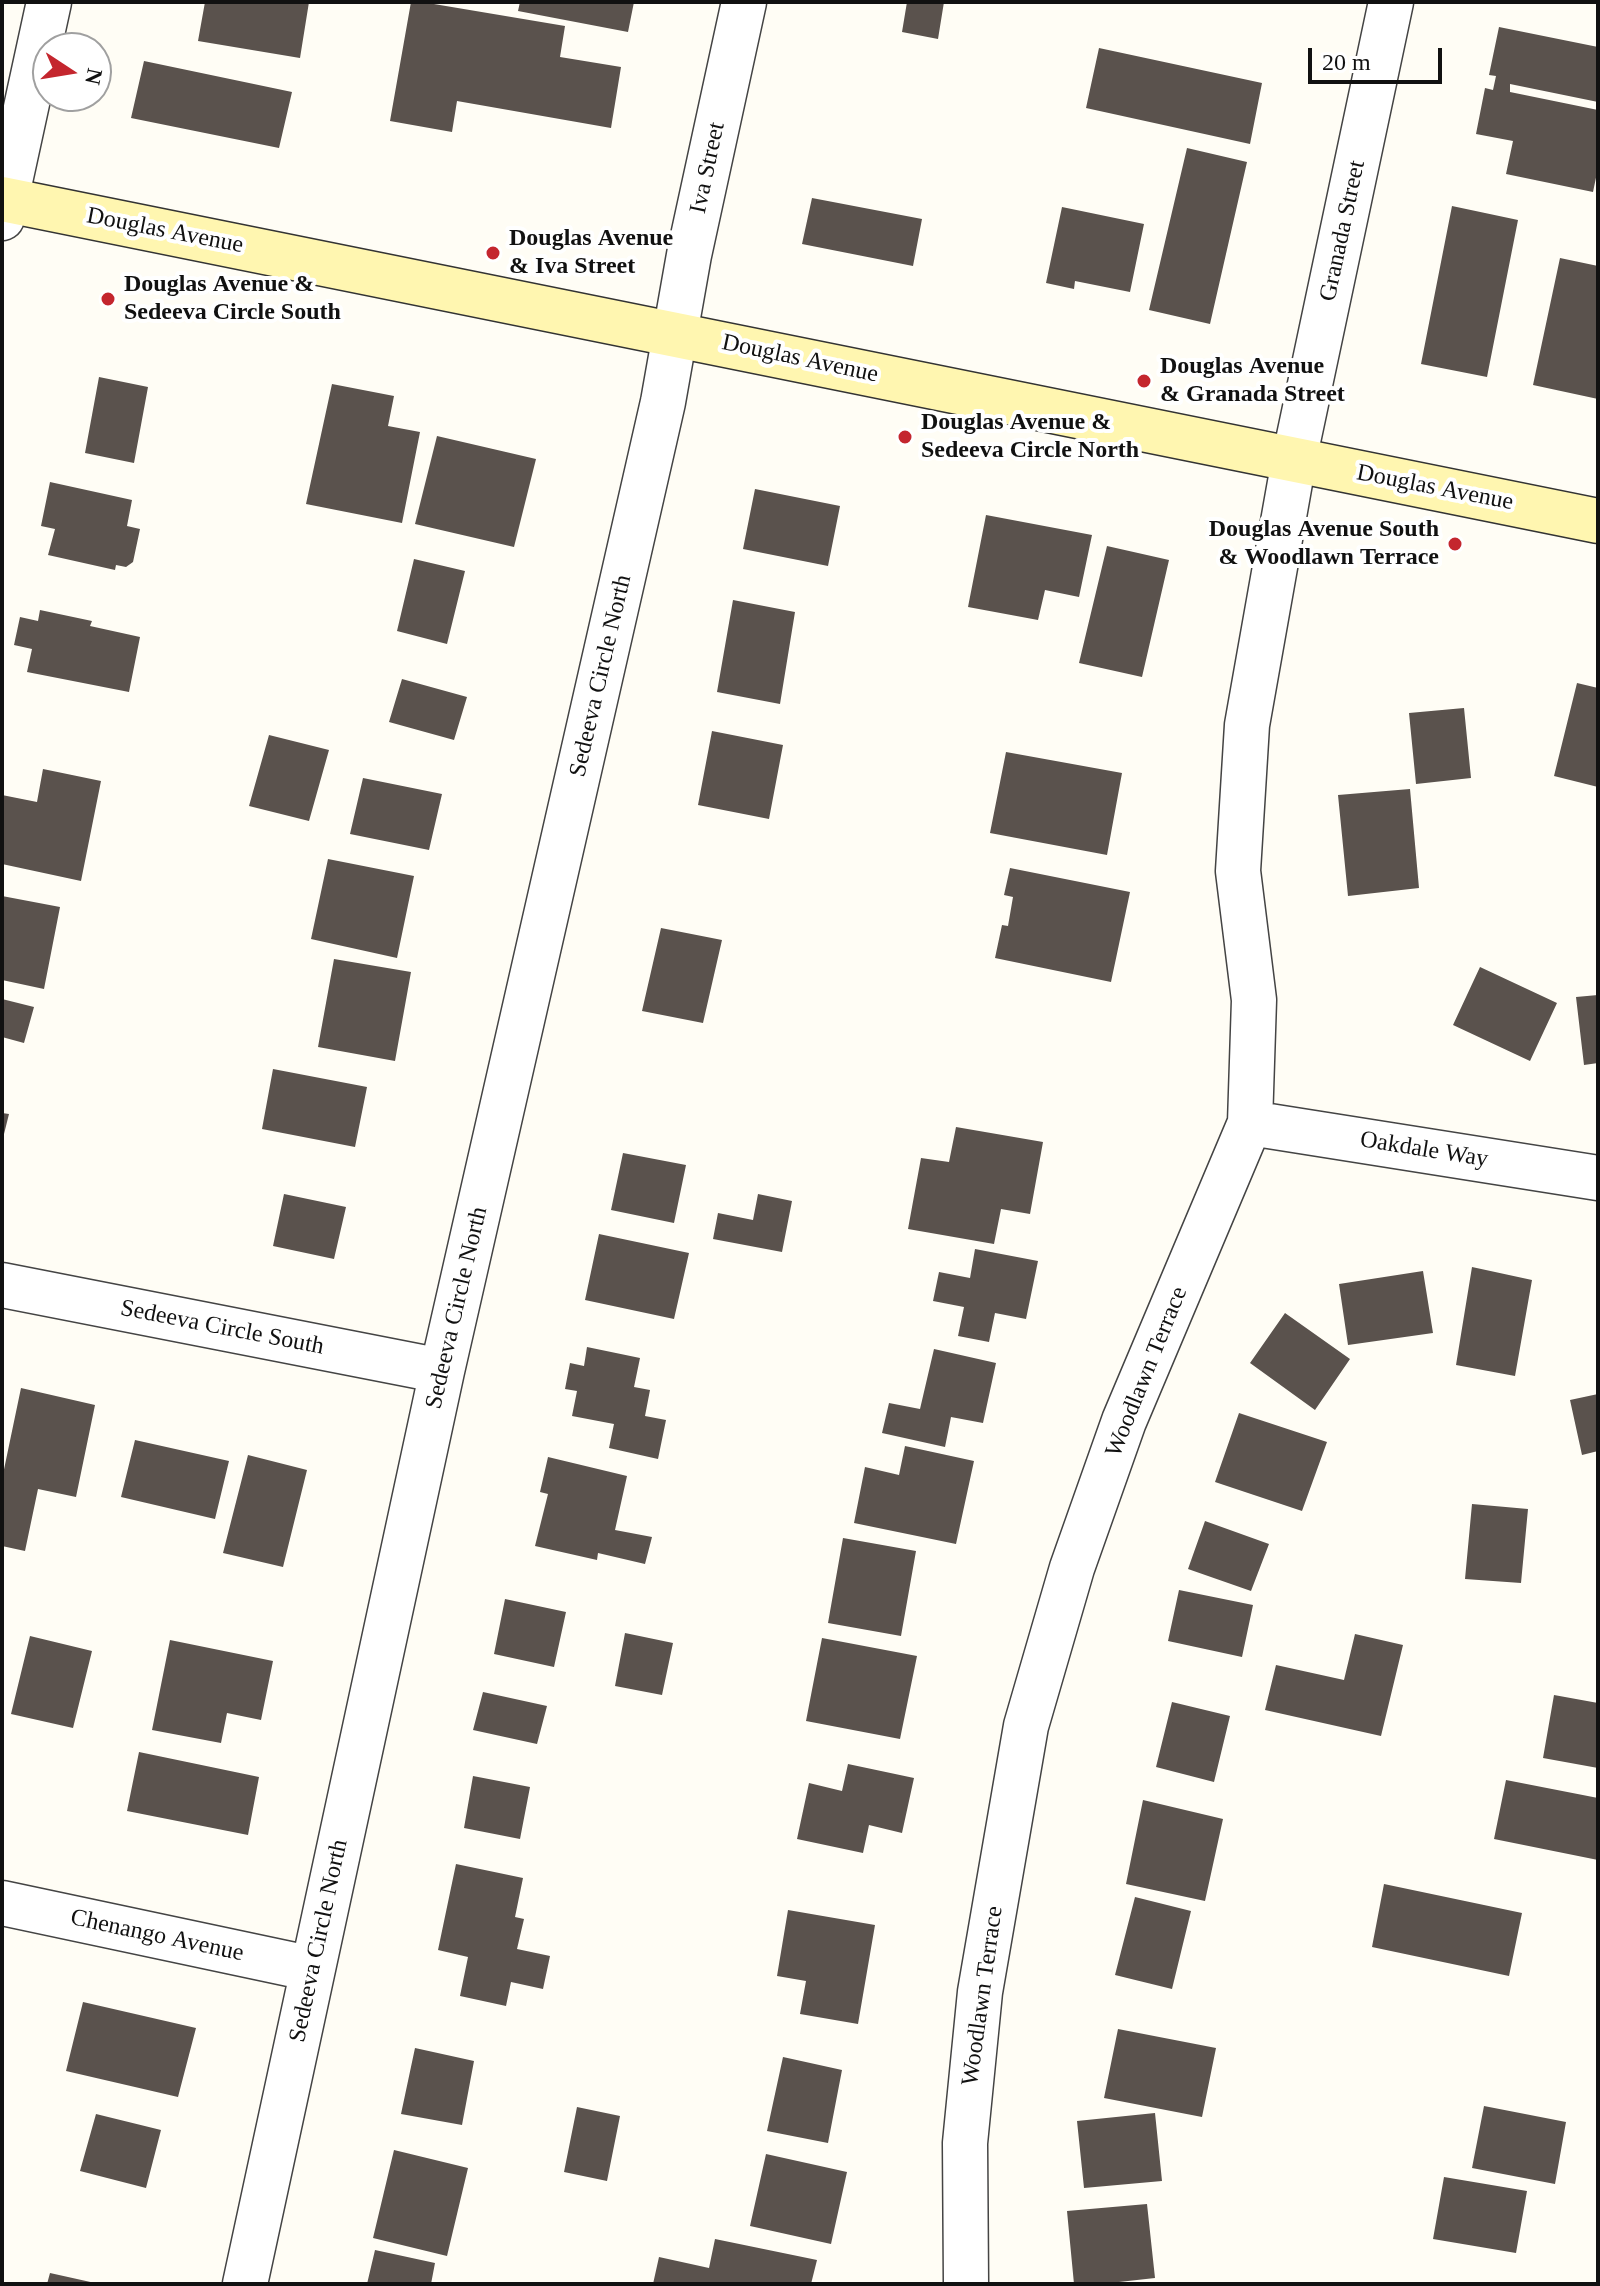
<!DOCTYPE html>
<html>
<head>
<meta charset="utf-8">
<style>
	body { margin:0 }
	#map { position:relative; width:1600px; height:2286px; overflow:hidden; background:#fffdf5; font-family:"Times New Roman",serif }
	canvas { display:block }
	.frame { position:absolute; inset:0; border:4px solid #111; pointer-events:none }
	.north { position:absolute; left:32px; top:32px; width:80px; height:80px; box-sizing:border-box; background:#fff; border:2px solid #a0a0a0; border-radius:50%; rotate:102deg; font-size:22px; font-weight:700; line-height:32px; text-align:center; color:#111 }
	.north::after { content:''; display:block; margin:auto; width:28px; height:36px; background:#c4262e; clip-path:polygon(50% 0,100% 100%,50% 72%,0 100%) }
	.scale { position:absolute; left:1308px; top:48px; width:134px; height:36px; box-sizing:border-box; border:4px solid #111; border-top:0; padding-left:10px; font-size:24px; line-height:28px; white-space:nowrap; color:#111; -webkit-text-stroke:6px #fff; paint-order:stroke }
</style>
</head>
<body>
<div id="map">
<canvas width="1600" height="2286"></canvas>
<div class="frame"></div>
<div class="north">N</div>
<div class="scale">20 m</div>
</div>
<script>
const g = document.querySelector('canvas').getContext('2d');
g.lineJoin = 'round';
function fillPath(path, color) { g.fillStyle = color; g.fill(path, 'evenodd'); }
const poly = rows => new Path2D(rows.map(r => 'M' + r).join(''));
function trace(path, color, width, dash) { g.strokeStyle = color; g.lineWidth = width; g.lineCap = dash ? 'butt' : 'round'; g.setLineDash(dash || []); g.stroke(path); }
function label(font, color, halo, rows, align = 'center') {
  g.font = font + ' "Times New Roman",serif'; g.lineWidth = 8; g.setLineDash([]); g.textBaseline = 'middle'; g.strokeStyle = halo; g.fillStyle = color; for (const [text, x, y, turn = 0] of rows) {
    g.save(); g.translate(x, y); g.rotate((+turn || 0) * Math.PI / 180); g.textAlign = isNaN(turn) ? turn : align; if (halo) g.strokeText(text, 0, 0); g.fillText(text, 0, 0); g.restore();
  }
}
fillPath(poly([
	[205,2,309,2,300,58,198,41],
	[411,2,422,2,565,26,560,57,621,67,611,128,457,101,452,132,390,121],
	[520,2,634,2,628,32,518,11],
	[907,2,944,2,938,39,902,32],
	[1499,27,1598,47,1598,102,1510,84,1510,92,1598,110,1598,168,1593,192,1506,174,1513,141,1476,134,1485,88,1493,90,1496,76,1489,75],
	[1099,48,1262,83,1250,144,1086,108],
	[144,61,292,92,279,148,131,118],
	[1187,148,1247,162,1210,324,1149,310],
	[812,198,922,219,913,266,802,244],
	[1452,206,1518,220,1487,377,1421,364],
	[1062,207,1144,224,1130,292,1075,281,1074,289,1046,283],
	[1560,258,1598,266,1598,399,1533,385],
	[99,377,148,387,134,463,85,453],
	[332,384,394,396,388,426,420,432,402,523,306,504],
	[437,436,536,459,514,547,415,524],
	[50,482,132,500,127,526,140,529,133,562,126,567,116,565,115,570,48,555,55,529,41,526],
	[755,489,840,506,828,566,743,549],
	[986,515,1092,535,1079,597,1045,590,1038,620,968,607],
	[1107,546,1169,560,1142,677,1079,663],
	[414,559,465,571,447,644,397,631],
	[733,600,795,612,780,704,717,692],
	[40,610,92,621,90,626,140,637,129,692,27,672,32,649,14,645,20,617,38,621],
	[402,679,467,697,454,740,389,722],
	[1577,683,1598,688,1598,787,1554,776],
	[1464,708,1471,778,1416,784,1409,713],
	[712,731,783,745,769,819,698,805],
	[269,735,329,750,309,821,249,806],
	[1006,752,1122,773,1107,855,990,833],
	[43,769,101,781,81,881,2,864,2,795,37,802],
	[363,778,442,794,429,850,350,834],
	[1410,789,1419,888,1348,896,1338,795],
	[328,859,414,876,397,958,311,939],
	[1010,868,1130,892,1111,982,995,958,1002,925,1008,926,1013,897,1004,895],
	[2,896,60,907,44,989,2,980],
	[661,928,722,940,703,1023,642,1011],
	[334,959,411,972,395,1061,318,1047],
	[1480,967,1557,1003,1530,1061,1453,1025],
	[1598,995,1598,1063,1584,1065,1576,997],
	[2,999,34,1007,24,1043,2,1037],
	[273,1069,367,1087,355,1147,262,1129],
	[2,1113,9,1114,3,1138,2,1138],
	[956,1127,1043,1142,1030,1214,1001,1209,994,1244,908,1229,921,1158,949,1162],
	[623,1153,686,1165,674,1223,611,1210],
	[284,1194,346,1207,334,1259,273,1246],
	[758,1194,792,1201,782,1252,713,1239,718,1213,753,1220],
	[599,1234,689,1253,674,1319,585,1300],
	[975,1249,1038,1261,1026,1319,995,1313,989,1342,958,1336,964,1307,933,1301,939,1272,970,1278],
	[1472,1267,1532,1280,1515,1376,1456,1365],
	[1423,1271,1433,1333,1348,1345,1339,1284],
	[1285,1313,1350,1359,1315,1410,1250,1363],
	[587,1347,640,1358,634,1387,650,1390,645,1416,666,1420,658,1459,609,1448,614,1424,572,1416,577,1391,565,1389,570,1363,584,1366],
	[934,1349,996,1363,983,1423,951,1417,945,1447,882,1433,889,1403,920,1409],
	[21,1388,95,1405,76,1497,38,1489,25,1551,2,1546,2,1479],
	[1598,1394,1598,1451,1582,1455,1570,1400],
	[1239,1413,1327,1442,1302,1511,1215,1482],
	[135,1440,229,1461,215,1519,121,1497],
	[905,1446,974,1461,956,1544,854,1523,865,1467,899,1475],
	[248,1455,307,1470,283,1567,223,1553],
	[548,1457,627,1476,615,1530,652,1537,645,1564,598,1553,597,1560,535,1546,548,1494,540,1492],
	[1472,1504,1528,1509,1521,1583,1465,1579],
	[1205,1521,1269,1544,1251,1591,1188,1569],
	[843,1538,916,1551,901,1636,828,1623],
	[1179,1590,1253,1605,1242,1657,1168,1641],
	[505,1599,566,1612,554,1667,494,1654],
	[625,1633,673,1643,662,1695,615,1686],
	[1355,1634,1403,1645,1381,1736,1265,1710,1276,1665,1344,1680],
	[30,1636,92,1651,73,1728,11,1714],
	[822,1638,917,1656,900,1739,806,1721],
	[170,1640,273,1661,261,1720,227,1713,221,1743,152,1730],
	[483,1692,547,1706,537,1744,473,1730],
	[1554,1695,1598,1703,1598,1768,1543,1758],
	[1172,1702,1230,1716,1214,1782,1156,1767],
	[139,1752,259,1777,248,1835,127,1811],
	[848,1764,914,1778,902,1833,869,1825,863,1853,797,1839,809,1783,842,1791],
	[473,1776,530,1787,520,1839,464,1828],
	[1506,1780,1598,1798,1598,1860,1494,1839],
	[1143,1800,1223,1819,1205,1901,1126,1884],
	[456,1864,523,1878,515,1917,524,1919,517,1949,550,1956,543,1989,511,1982,506,2006,460,1996,468,1957,438,1950],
	[1384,1884,1522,1913,1509,1976,1372,1947],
	[1135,1897,1191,1911,1172,1989,1115,1975],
	[788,1910,875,1925,858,2024,800,2014,806,1981,777,1976],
	[83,2002,196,2028,178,2097,66,2071],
	[1118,2029,1216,2048,1202,2117,1104,2098],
	[415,2048,474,2061,462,2125,401,2114],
	[783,2057,842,2070,828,2143,767,2131],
	[1484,2106,1566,2122,1555,2184,1472,2168],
	[577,2107,620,2116,607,2181,564,2172],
	[1155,2113,1162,2181,1084,2188,1077,2121],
	[96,2114,161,2130,146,2188,80,2171],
	[394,2150,468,2168,447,2256,373,2238],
	[766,2154,847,2172,831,2244,750,2226],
	[1444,2177,1527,2191,1516,2253,1433,2239],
	[1147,2204,1155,2278,1101,2284,1074,2284,1067,2211],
	[715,2239,817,2260,811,2284,653,2284,659,2257,709,2268],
	[375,2250,435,2263,431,2284,367,2284],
	[50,2273,95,2283,95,2284,47,2284]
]), '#5a524d');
const street = poly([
	[2,218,49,2],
	[1250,1123,1598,1178],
	[2,1285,442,1371],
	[2,1903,313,1969],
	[245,2284,442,1371,663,402,689,255,744,2],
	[966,2284,965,2143,980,1992,1026,1726,1072,1568,1124,1421,1250,1123,1254,1000,1238,871,1247,725,1294,460,1391,2]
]);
const secondary = poly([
	[2,199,1598,521]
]);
trace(street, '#444', 47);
trace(secondary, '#333', 47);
trace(street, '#fff', 44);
trace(secondary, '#fff6b0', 44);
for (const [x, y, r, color] of [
	[493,253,8,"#c4262e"],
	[108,299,8,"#c4262e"],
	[1144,381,8,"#c4262e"],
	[905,437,8,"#c4262e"],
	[1455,544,8,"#c4262e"]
]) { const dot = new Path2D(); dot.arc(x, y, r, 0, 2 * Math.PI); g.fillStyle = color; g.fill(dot); trace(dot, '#fff', 3); }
label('24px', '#111', '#fff', [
	["Iva Street",708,168,-78],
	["Douglas Avenue",165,231,11],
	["Granada Street",1343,231,-78],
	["Douglas Avenue",800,359,12],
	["Douglas Avenue",1435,488,11],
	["Sedeeva Circle North",601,676,-77],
	["Oakdale Way",1424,1150,9],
	["Sedeeva Circle North",457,1308,-77],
	["Sedeeva Circle South",222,1328,11],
	["Woodlawn Terrace",1147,1372,-68],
	["Chenango Avenue",157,1936,12],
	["Sedeeva Circle North",319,1941,-78],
	["Woodlawn Terrace",983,1996,-82]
]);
label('bold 24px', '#111', '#fff', [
	["Douglas Avenue",509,239],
	["& Iva Street",509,267],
	["Douglas Avenue &",124,285],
	["Sedeeva Circle South",124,313],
	["Douglas Avenue",1160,367],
	["& Granada Street",1160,395],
	["Douglas Avenue &",921,423],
	["Sedeeva Circle North",921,451],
	["Douglas Avenue South",1439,530,"right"],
	["& Woodlawn Terrace",1439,558,"right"]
], 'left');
</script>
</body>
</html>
